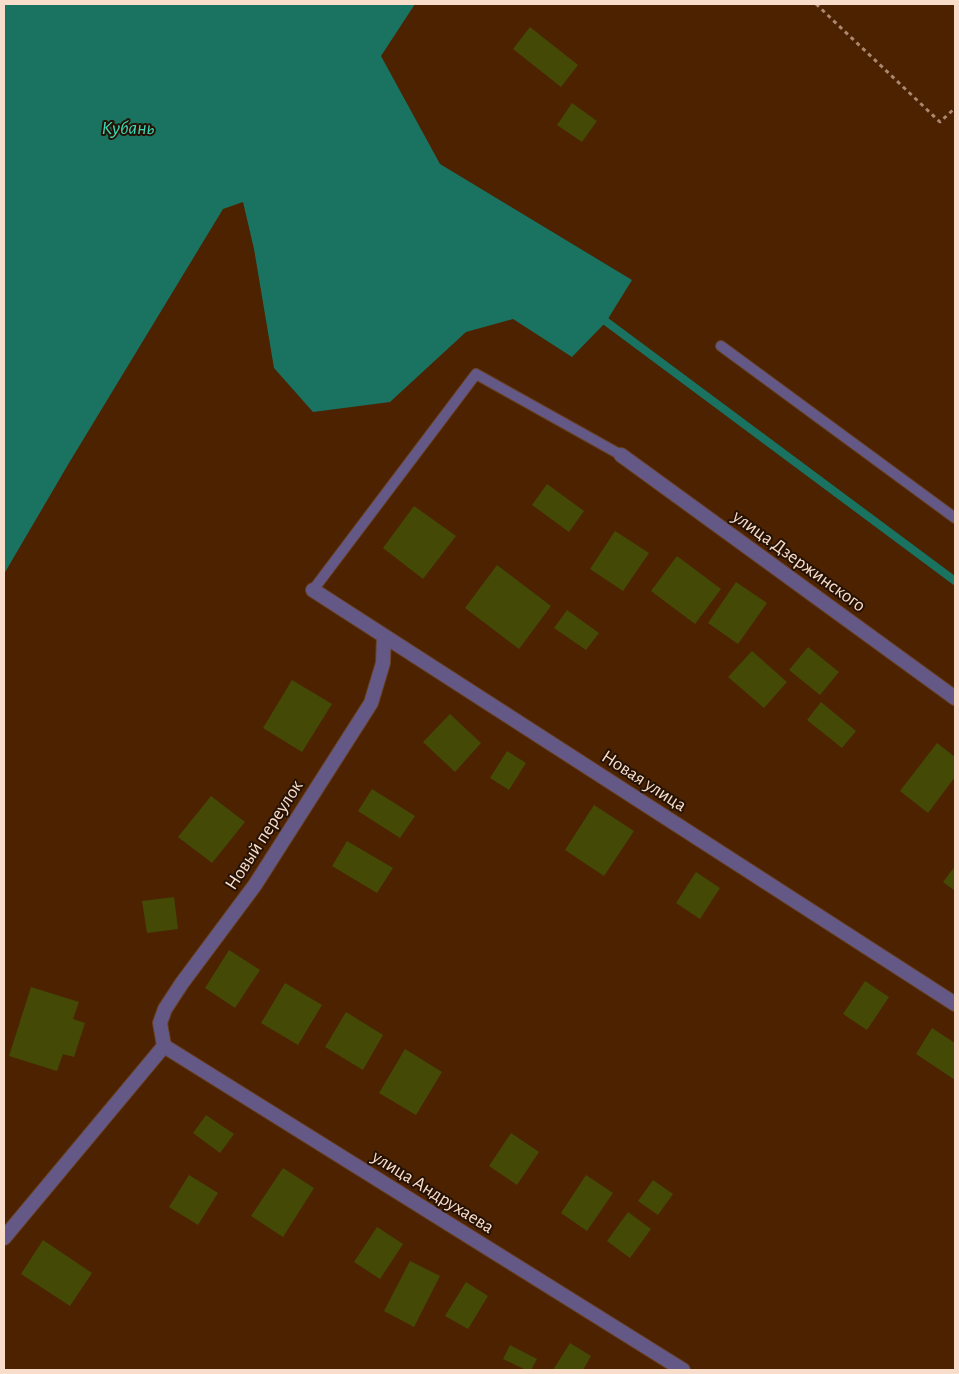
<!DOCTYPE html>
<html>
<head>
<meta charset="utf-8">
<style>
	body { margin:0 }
	#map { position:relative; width:959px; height:1374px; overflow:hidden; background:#4c2200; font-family:"Alegreya Sans",sans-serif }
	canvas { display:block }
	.frame { position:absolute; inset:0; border:5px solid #f9ddcb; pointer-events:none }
</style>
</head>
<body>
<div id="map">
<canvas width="959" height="1374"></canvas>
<div class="frame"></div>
</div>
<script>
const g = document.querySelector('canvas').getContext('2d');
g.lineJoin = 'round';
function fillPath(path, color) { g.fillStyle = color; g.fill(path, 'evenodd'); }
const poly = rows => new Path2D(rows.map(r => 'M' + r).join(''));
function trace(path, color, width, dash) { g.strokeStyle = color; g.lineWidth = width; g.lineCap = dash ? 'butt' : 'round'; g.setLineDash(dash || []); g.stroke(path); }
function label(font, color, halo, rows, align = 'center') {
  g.font = font + ' "Alegreya Sans",sans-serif'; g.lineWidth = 4; g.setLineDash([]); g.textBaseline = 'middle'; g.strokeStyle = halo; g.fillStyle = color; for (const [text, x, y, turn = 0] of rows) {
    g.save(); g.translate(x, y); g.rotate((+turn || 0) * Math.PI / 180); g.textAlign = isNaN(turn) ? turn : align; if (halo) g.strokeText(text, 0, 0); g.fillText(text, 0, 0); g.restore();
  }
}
fillPath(poly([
	[4,4,415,4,381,56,440,164,632,280,606,322,572,357,513,319,466,332,390,402,313,412,274,368,254,249,243,202,223,209,69,463,4,574]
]), '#1a7360');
trace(poly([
	[600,317,955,581]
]), '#1a7360', 8);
fillPath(poly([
	[530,27,578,65,561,87,513,49],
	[572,103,597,121,582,142,557,125],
	[547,484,584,511,569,532,532,505],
	[414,506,456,536,423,579,383,548],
	[615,531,649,553,623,591,590,569],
	[677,556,721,589,695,624,651,591],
	[497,565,551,606,519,649,465,608],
	[736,582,767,603,738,644,708,623],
	[567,610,599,633,586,650,554,628],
	[808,647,839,672,820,695,789,670],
	[752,651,787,682,764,708,728,677],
	[292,680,332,704,302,752,263,728],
	[821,702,856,731,842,748,807,720],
	[450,714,481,743,455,772,423,742],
	[937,743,955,757,955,777,928,813,900,791],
	[507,751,526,763,509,790,490,778],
	[372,789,415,816,400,838,358,811],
	[211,796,245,822,212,863,178,837],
	[594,805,634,831,604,876,565,850],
	[347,841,393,868,377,893,332,866],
	[955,866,955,891,943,882],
	[696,872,720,888,700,919,676,903],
	[174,897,178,929,147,933,142,901],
	[229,950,260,970,235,1008,205,988],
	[865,981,889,997,867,1030,843,1014],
	[285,983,322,1005,298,1045,261,1023],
	[31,987,79,1002,73,1019,85,1023,74,1057,63,1054,57,1071,9,1056],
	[346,1012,383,1035,363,1070,325,1047],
	[932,1028,955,1043,955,1080,916,1054],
	[405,1049,442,1072,416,1115,379,1093],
	[206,1115,234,1134,220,1153,193,1133],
	[511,1133,539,1152,517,1185,489,1166],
	[283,1168,314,1188,283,1237,251,1216],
	[189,1175,218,1193,198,1225,169,1207],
	[586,1175,613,1193,587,1231,561,1213],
	[653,1180,673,1194,658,1215,638,1201],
	[628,1212,651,1229,630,1258,607,1241],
	[377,1227,403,1244,380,1279,354,1262],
	[43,1240,92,1273,70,1306,21,1274],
	[410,1261,440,1276,414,1327,384,1311],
	[466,1282,488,1296,468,1329,445,1316],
	[570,1343,591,1356,583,1370,553,1370],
	[510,1345,537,1359,531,1370,526,1370,503,1359]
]), '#444a05');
const service = poly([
	[721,346,955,518],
	[313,590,476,374,621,455]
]);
const minor = poly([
	[621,455,955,698],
	[313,590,955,1004],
	[164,1046,683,1370],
	[164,1046,160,1023,165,1009,182,983,255,885,371,703,383,663,384,636],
	[4,1238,164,1046]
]);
trace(service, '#684020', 12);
trace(minor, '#684020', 16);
trace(poly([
	[816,4,940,122,955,108]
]), '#ab886f', 3, [4, 4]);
trace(service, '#645887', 10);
trace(minor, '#645887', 14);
label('19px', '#f9ddcb', '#251205', [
	["улица Дзержинского",799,561,36],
	["Новая улица",644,781,33],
	["Новый переулок",264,835,-57],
	["улица Андрухаева",433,1192,32]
]);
label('italic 20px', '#3cdbba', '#251205', [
	["Кубань",128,128]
]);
</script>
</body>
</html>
